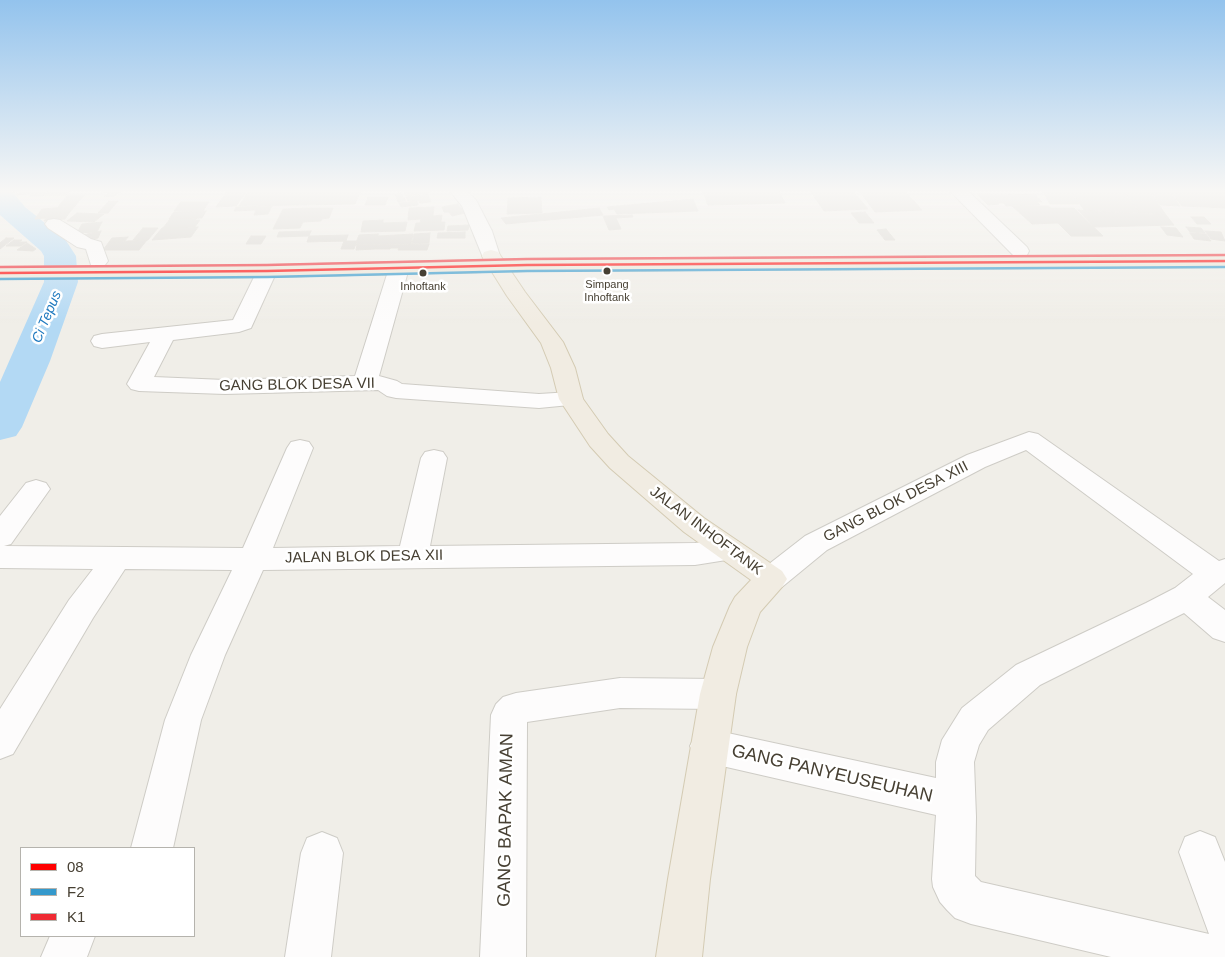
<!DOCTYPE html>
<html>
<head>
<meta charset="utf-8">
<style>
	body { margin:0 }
	#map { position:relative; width:1225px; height:957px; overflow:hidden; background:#f0eee8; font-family:Arial,sans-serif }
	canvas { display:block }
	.legend { position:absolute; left:20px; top:847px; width:175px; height:90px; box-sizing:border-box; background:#fff; border:1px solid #b5b3ad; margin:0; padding:6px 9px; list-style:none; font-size:15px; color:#474033 }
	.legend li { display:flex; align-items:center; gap:10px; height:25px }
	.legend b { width:25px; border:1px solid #b5b3ad }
</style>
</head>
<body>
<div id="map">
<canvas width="1225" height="957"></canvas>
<ul class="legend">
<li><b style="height:6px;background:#f00"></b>08</li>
<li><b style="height:6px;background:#3499cc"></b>F2</li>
<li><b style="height:6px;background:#ef2a33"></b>K1</li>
</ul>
</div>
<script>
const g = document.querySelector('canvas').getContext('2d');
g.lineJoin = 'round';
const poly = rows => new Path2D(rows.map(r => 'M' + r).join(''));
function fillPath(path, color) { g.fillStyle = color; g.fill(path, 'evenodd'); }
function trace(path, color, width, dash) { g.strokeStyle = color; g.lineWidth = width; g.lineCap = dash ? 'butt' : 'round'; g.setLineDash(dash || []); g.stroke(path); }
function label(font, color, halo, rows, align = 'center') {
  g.font = font + ' Arial,sans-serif'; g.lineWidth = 5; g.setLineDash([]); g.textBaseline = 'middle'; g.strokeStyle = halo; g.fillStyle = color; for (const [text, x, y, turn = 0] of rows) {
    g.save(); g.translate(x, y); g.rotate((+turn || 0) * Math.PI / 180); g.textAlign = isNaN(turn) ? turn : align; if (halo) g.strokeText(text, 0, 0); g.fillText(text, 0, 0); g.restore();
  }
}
fillPath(poly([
	[0,190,11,190,25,207,65,239,76,256,78,282,50,361,22,427,16,436,0,440,0,382,44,282,44,256,41,251,0,215,0,190]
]), '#b3d9f4');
const building = poly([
	[15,190,35,190,32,194,17,195,21,191,14,192,15,190],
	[36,190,48,190,43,196,30,196,36,190],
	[70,190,66,195,44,195,49,191,70,190],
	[103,190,124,190,112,197,104,196,109,193,101,192,103,190],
	[228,190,248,190,236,206,216,207,228,190],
	[249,190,361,190,355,204,239,206,249,190],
	[429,190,430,193,405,196,404,192,429,190],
	[702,190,778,190,785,203,708,205,702,190],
	[1042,190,1069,190,1079,204,1050,204,1042,190],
	[1070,190,1122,190,1140,213,1084,210,1070,190],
	[1123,190,1149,190,1166,215,1140,213,1123,190],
	[1150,190,1169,190,1180,206,1160,205,1150,190],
	[1169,190,1225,190,1225,208,1182,206,1169,190],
	[853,191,868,209,824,211,811,192,853,191],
	[905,191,922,210,875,212,860,192,905,191],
	[401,193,406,201,398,202,395,194,401,193],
	[428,194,431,202,420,203,418,200,408,201,406,197,428,194],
	[977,194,991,194,999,204,988,205,977,194],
	[1035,194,1042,202,1037,202,1040,205,1006,206,1004,203,999,203,992,195,1035,194],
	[68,195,85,195,78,202,61,203,68,195],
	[368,197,388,197,385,205,365,205,368,197],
	[541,197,542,213,507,214,508,198,541,197],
	[693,199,698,211,617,214,614,209,609,210,607,207,693,199],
	[109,201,118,201,108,213,98,213,109,201],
	[417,201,418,205,401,207,399,203,417,201],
	[78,202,75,206,58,207,61,203,78,202],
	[181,202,209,202,203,211,174,211,181,202],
	[458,204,465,213,452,216,449,212,444,212,442,207,458,204],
	[75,206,69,213,37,216,42,209,75,206],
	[272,206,268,214,254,215,256,210,234,211,236,207,272,206],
	[1012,206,1048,206,1051,208,1074,208,1103,236,1071,236,1058,223,1032,224,1012,206],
	[434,207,433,216,442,215,441,222,420,223,421,219,408,220,409,208,434,207],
	[308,208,333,208,329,218,322,219,321,221,303,222,300,228,273,229,283,209,308,208],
	[599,208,603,215,506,224,501,218,599,208],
	[1078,210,1166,215,1174,225,1094,227,1078,210],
	[206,211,202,218,169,219,174,212,206,211],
	[865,212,874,223,859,223,851,213,865,212],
	[69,213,65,219,44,221,46,218,35,219,37,216,69,213],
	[77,213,104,214,94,222,67,221,77,213],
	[632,215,633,217,616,218,621,229,609,230,603,216,632,215],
	[1191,217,1204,217,1211,224,1197,224,1191,217],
	[197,218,195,220,200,220,195,227,163,228,170,219,197,218],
	[383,220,383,223,407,222,405,231,361,232,363,221,383,220],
	[102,222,97,232,77,233,82,224,102,222],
	[441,222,445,222,444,230,414,231,416,223,441,222],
	[469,225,468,230,447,231,448,226,469,225],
	[198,227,191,237,152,240,162,228,198,227],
	[1161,227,1176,228,1183,237,1167,235,1161,227],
	[1186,227,1201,228,1205,233,1190,232,1186,227],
	[143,228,158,228,148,240,133,240,143,228],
	[886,229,895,240,885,240,877,230,886,229],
	[101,231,98,238,85,241,78,236,101,231],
	[311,231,309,236,277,237,279,232,311,231],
	[1205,231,1221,232,1225,241,1211,239,1205,231],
	[465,232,465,238,437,238,438,233,465,232],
	[430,233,429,243,412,244,414,234,430,233],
	[1190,233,1206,234,1211,241,1194,239,1190,233],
	[378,234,378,236,413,234,411,244,355,245,359,235,378,234],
	[348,235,346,241,307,242,309,236,348,235],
	[251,236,266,236,261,244,246,244,251,236],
	[128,237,125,241,109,242,112,238,128,237],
	[6,238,14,238,0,249,0,243,6,238],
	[14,240,22,240,19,242,27,242,21,246,6,246,14,240],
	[147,240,139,250,103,250,109,242,147,240],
	[344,241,357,241,354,249,341,249,344,241],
	[27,243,36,249,33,251,17,250,27,243],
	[429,244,427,250,398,250,399,248,390,248,391,245,429,244],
	[357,245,376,245,375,249,356,250,357,245],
	[376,245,391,245,390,249,375,249,376,245]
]);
fillPath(building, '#d8d5cf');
trace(building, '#d9d5ce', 1);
const minor = poly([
	[449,190,466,190,476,200,492,231,500,256,498,260,491,262,484,260,462,206,449,190],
	[949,190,967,190,1027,247,1029,251,1027,255,1020,257,1013,255,949,190],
	[54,219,60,220,91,239,101,242,108,261,105,265,98,267,91,265,86,249,77,247,48,228,45,224,48,220,54,219],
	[399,262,406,264,409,268,379,376,397,381,402,384,539,394,571,392,580,394,583,399,580,404,539,408,396,398,387,396,378,390,225,394,139,391,131,389,127,384,150,342,102,348,94,346,91,341,94,336,102,334,233,320,257,271,260,267,267,265,274,267,277,271,251,328,239,332,173,340,154,377,225,380,355,376,389,268,392,264,399,262],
	[1029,432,1038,434,1219,561,1225,559,1225,583,1208,597,1225,610,1225,642,1213,638,1184,613,1040,685,988,730,979,745,974,762,976,817,975,876,981,882,1209,934,1179,852,1185,837,1200,831,1215,837,1225,862,1225,957,1111,957,971,924,955,918,947,910,940,902,933,887,932,879,936,815,709,763,696,758,690,746,696,734,709,729,936,778,936,762,942,740,962,708,1016,665,1146,603,1175,588,1193,574,1026,450,985,467,827,550,782,587,771,591,760,587,755,579,760,571,805,536,967,455,1029,432],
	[300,440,309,442,313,448,273,548,400,546,421,458,425,452,434,450,443,452,447,458,430,546,695,543,728,539,739,542,743,550,739,558,695,565,263,570,225,655,201,720,173,848,131,848,165,720,191,655,232,570,125,569,93,618,13,754,0,759,0,709,69,600,93,569,0,568,0,516,26,483,36,480,46,483,50,489,11,544,4,546,243,548,287,448,291,442,300,440],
	[620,678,718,679,731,683,736,694,731,705,718,709,620,708,527,722,526,957,480,957,491,715,496,704,503,697,516,693,620,678],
	[322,832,337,838,343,853,331,957,285,957,301,853,307,838,322,832],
	[50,936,95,936,87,957,41,957,50,936]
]);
const major = poly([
	[491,250,498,252,525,292,563,342,575,368,583,399,608,434,628,456,704,518,782,571,787,579,782,587,760,612,747,647,736,694,710,879,702,957,656,957,668,879,700,694,713,647,730,606,735,597,751,580,684,532,610,468,590,446,559,399,551,368,541,343,507,296,482,256,484,252,491,250]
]);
const highway = poly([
	[1225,255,1225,267,527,271,267,277,0,279,0,267,267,265,527,259,1225,255]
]);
trace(minor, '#ceccc6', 2);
trace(major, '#d4cbb3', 2);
trace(highway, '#cbbca0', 2);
fillPath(minor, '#fdfcfc');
fillPath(major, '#f1ece2');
fillPath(highway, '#ece6d8');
trace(poly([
	[0,273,267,271,527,265,1225,261]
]), '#f00', 2.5);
trace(poly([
	[0,279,267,277,527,271,1225,267]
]), '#3499cc', 2.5);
trace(poly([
	[0,267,267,265,527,259,1225,255]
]), '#ef2a33', 2.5);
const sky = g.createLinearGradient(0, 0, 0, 324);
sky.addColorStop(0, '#93c3ed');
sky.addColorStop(0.59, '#f8f7f5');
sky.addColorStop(1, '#f8f7f500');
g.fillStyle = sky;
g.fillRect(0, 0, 1225, 324);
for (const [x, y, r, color] of [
	[607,271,4.5,"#474033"],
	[423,273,4.5,"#474033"]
]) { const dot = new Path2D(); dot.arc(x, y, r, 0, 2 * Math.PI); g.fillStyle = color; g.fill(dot); trace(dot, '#fff', 2); }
label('11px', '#474033', '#fff', [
	["Simpang",607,285],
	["Inhoftank",607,298],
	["Inhoftank",423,287]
]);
label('italic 14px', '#207abf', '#fff', [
	["Ci Tepus",47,317,-67]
]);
label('15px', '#474033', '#fff', [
	["GANG BLOK DESA VII",297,385,-1],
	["GANG BLOK DESA XIII",896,502,-27],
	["JALAN INHOFTANK",706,531,37],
	["JALAN BLOK DESA XII",364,557,-1]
]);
label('18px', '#474033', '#fff', [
	["GANG PANYEUSEUHAN",832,774,13],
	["GANG BAPAK AMAN",506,820,-89]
]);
</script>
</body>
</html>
